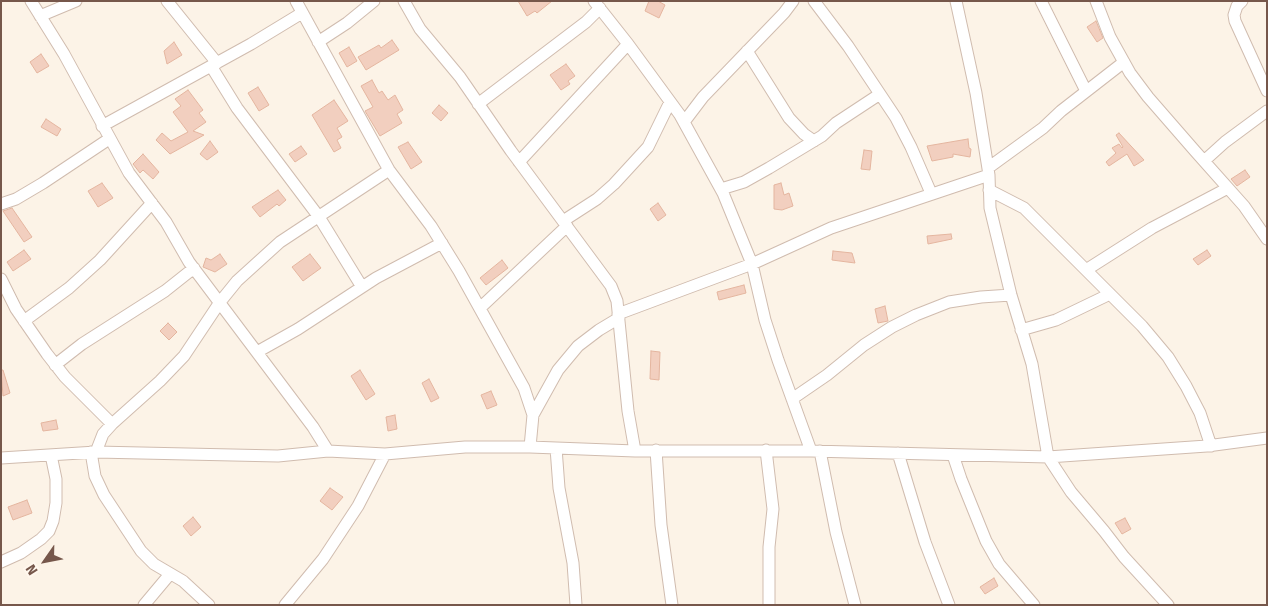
<!DOCTYPE html>
<html>
<head>
<meta charset="utf-8">
<style>
	body { margin:0 }
	#map { position:relative; width:1268px; height:606px; overflow:hidden; background:#fcf3e7; font-family:"Fira Sans",sans-serif }
	canvas { display:block }
	.frame { position:absolute; inset:0; border:2px solid #76574b; pointer-events:none }
	.north { position:absolute; left:20px; top:536px; width:50px; height:50px; -webkit-text-stroke:4px #fff7ed; paint-order:stroke; rotate:237deg; font-size:14px; font-weight:700; line-height:20px; text-align:center; color:#76574b }
	.north::after { content:''; display:block; margin:auto; width:18px; height:22px; background:#76574b; clip-path:polygon(50% 0,100% 100%,50% 72%,0 100%) }
</style>
</head>
<body>
<div id="map">
<canvas width="1268" height="606"></canvas>
<div class="frame"></div>
<div class="north">N</div>
</div>
<script>
const g = document.querySelector('canvas').getContext('2d');
g.lineJoin = 'round';
function fillPath(path, color) { g.fillStyle = color; g.fill(path, 'evenodd'); }
const poly = rows => new Path2D(rows.map(r => 'M' + r).join(''));
function trace(path, color, width, dash) { g.strokeStyle = color; g.lineWidth = width; g.lineCap = dash ? 'butt' : 'round'; g.setLineDash(dash || []); g.stroke(path); }
const building = poly([
	[518,1,552,1,537,13,535,11,527,16,518,1],
	[649,1,658,1,665,5,659,18,645,11,649,1],
	[1096,21,1103,38,1097,42,1087,27,1096,21],
	[392,40,399,50,366,70,358,57,379,45,381,48,392,40],
	[174,42,182,55,167,64,164,51,174,42],
	[349,47,357,61,347,67,339,53,349,47],
	[41,54,49,66,37,73,30,62,41,54],
	[566,64,575,76,568,81,570,84,561,90,550,75,566,64],
	[372,80,379,93,382,91,388,100,395,95,403,110,397,114,402,123,380,136,365,111,373,107,361,86,372,80],
	[258,87,269,105,259,111,248,93,258,87],
	[188,90,203,110,199,113,206,122,193,131,204,135,170,154,156,140,162,133,171,141,188,132,173,112,181,106,175,99,188,90],
	[334,100,348,121,337,128,342,137,337,140,341,148,334,152,312,115,334,100],
	[439,105,448,113,441,121,432,113,439,105],
	[46,119,61,129,57,136,41,127,46,119],
	[1119,133,1131,146,1144,160,1134,166,1127,154,1109,166,1106,162,1116,153,1112,148,1119,144,1122,148,1123,147,1116,135,1119,133],
	[968,139,969,148,971,149,970,157,953,154,953,157,932,161,927,146,968,139],
	[210,141,218,152,207,160,200,154,210,141],
	[408,142,422,162,411,169,398,147,408,142],
	[301,146,307,154,295,162,289,154,301,146],
	[864,150,872,151,870,170,861,169,864,150],
	[143,154,159,172,153,179,143,170,140,173,133,164,143,154],
	[1245,170,1250,177,1237,186,1231,179,1245,170],
	[102,183,113,198,98,207,88,191,102,183],
	[781,183,784,195,789,193,793,206,782,210,774,209,774,185,781,183],
	[278,190,286,200,279,206,277,204,260,217,252,207,278,190],
	[658,203,666,215,658,221,650,209,658,203],
	[12,208,32,237,24,242,3,211,12,208],
	[951,234,952,239,928,244,927,236,951,234],
	[24,250,31,259,13,271,7,262,24,250],
	[1207,250,1211,256,1198,265,1193,259,1207,250],
	[833,251,852,253,855,263,832,260,833,251],
	[220,254,227,264,215,272,203,267,206,258,211,260,220,254],
	[310,254,321,268,303,281,292,267,310,254],
	[502,260,508,268,486,285,480,278,502,260],
	[744,285,746,293,719,300,717,292,744,285],
	[885,306,888,321,878,323,875,309,885,306],
	[168,323,177,332,169,340,160,331,168,323],
	[651,351,660,352,659,380,650,379,651,351],
	[1,370,3,370,10,393,3,396,1,370],
	[360,370,375,394,366,400,351,376,360,370],
	[429,379,439,398,431,402,422,383,429,379],
	[491,391,497,405,487,409,481,395,491,391],
	[395,415,397,429,388,431,386,417,395,415],
	[56,420,58,429,43,431,41,423,56,420],
	[330,488,343,497,332,510,320,501,330,488],
	[27,500,32,513,13,520,8,507,27,500],
	[193,517,201,527,191,536,183,526,193,517],
	[1125,518,1131,529,1122,534,1115,523,1125,518],
	[994,578,998,586,985,594,980,587,994,578]
]);
fillPath(building, '#f2cfbf');
trace(building, '#e4b59f', 1);
const street = poly([
	[31,1,64,54,129,173,166,222,189,262,313,427,328,451],
	[167,1,217,63],
	[296,1,389,170,431,226,459,271,524,388,533,415,530,447],
	[404,1,420,29,460,77,511,151,611,286,617,301,628,411,635,451],
	[594,1,628,44,680,115,723,193,752,264,765,320,778,360,811,451],
	[814,1,848,46,896,118,911,147,931,193],
	[956,1,976,93,989,175,990,208,1011,295,1032,364,1048,457,1071,492,1104,531,1124,557,1168,605],
	[1041,1,1086,91],
	[1096,1,1110,37,1130,73,1148,97,1195,151,1244,206,1267,239],
	[1242,1,1237,6,1234,15,1235,21,1267,91],
	[40,16,76,1],
	[318,42,347,23,374,1],
	[747,51,789,118,804,134,814,141],
	[211,66,237,108,319,217,362,287],
	[478,104,586,22,600,8],
	[684,122,703,97,784,13,793,1],
	[102,126,251,44,302,13],
	[1204,161,1225,142,1267,111],
	[519,162,628,44],
	[988,168,1043,128,1061,111,1124,62],
	[721,189,744,182,769,168,822,136,836,123,880,94],
	[989,190,1024,208,1142,326,1168,357,1186,386,1200,413,1211,446],
	[1,204,16,199,43,183,109,139],
	[563,221,597,199,614,184,648,147,670,102],
	[1086,270,1152,228,1228,188],
	[1,279,16,309,47,354,65,377,112,424,103,434,96,452],
	[480,308,567,226],
	[618,314,752,264,831,228,989,175],
	[24,321,69,288,100,260,152,203],
	[1021,330,1056,320,1110,294],
	[257,352,298,329,376,278,442,243],
	[55,365,82,344,165,291,194,268],
	[792,399,827,375,864,345,892,327,916,315,949,302,981,297,1011,295],
	[533,415,558,370,578,346,599,330,619,318],
	[112,424,160,381,184,356,220,302,237,281,280,242,389,170],
	[556,448,559,488,573,563,576,605],
	[656,450,661,525,672,605],
	[766,450,773,509,769,547,769,605],
	[820,451,836,532,855,605],
	[91,452,95,476,104,495,141,551,154,564,183,581,209,605],
	[898,453,925,542,949,605],
	[953,455,961,479,986,541,999,564,1034,605],
	[1,458,96,452,278,456,328,451,385,454,465,447,530,447,635,451,811,451,1048,457,1207,446,1267,438],
	[1,562,21,553,41,539,49,531,53,521,56,503,56,479,51,455],
	[144,605,170,574],
	[285,605,323,559,358,506,385,454]
]);
trace(street, '#d0bcaf', 13);
trace(street, '#fff', 11);
</script>
</body>
</html>
